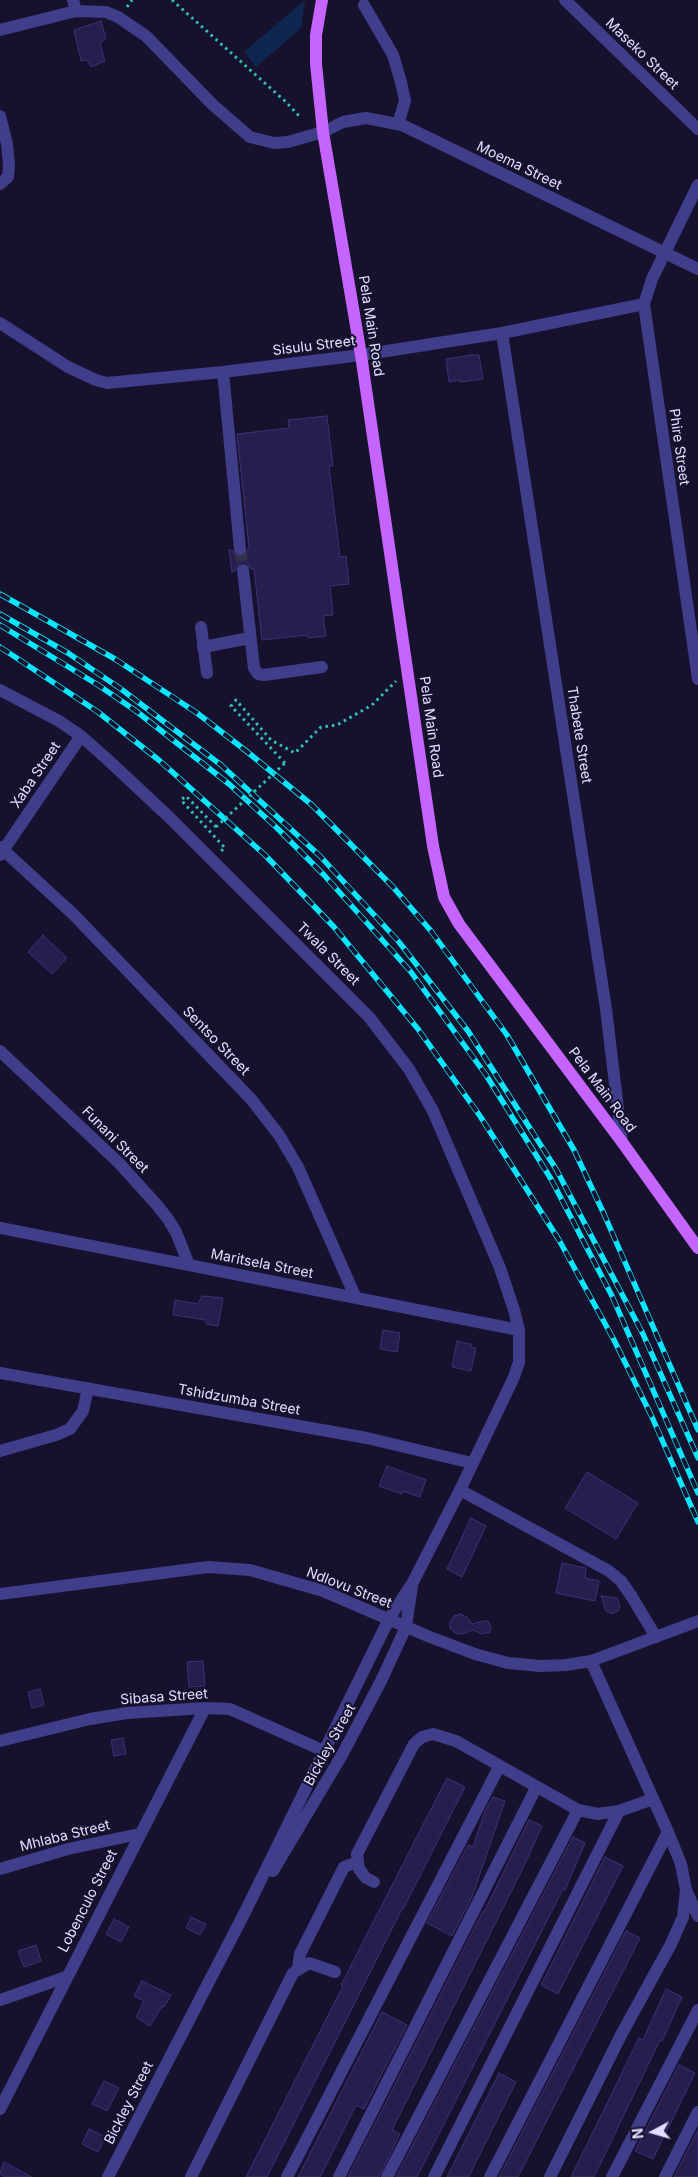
<!DOCTYPE html>
<html>
<head>
<meta charset="utf-8">
<style>
	body { margin:0 }
	#map { position:relative; width:698px; height:2177px; overflow:hidden; background:#16122d; font-family:Inter,sans-serif }
	canvas { display:block }
	.north { position:absolute; left:628px; top:2107px; width:50px; height:50px; -webkit-text-stroke:4px #16122d; paint-order:stroke; rotate:264deg; font-size:14px; font-weight:700; line-height:20px; text-align:center; color:#e1deff }
	.north::after { content:''; display:block; margin:auto; width:18px; height:22px; background:#e1deff; clip-path:polygon(50% 0,100% 100%,50% 72%,0 100%) }
</style>
</head>
<body>
<div id="map">
<canvas width="698" height="2177"></canvas>
<div class="north">N</div>
</div>
<script>
const g = document.querySelector('canvas').getContext('2d');
g.lineJoin = 'round';
function fillPath(path, color) { g.fillStyle = color; g.fill(path, 'evenodd'); }
const poly = rows => new Path2D(rows.map(r => 'M' + r).join(''));
function trace(path, color, width, dash) { g.strokeStyle = color; g.lineWidth = width; g.lineCap = dash ? 'butt' : 'round'; g.setLineDash(dash || []); g.stroke(path); }
function label(font, color, halo, rows, align = 'center') {
  g.font = font + ' Inter,sans-serif'; g.lineWidth = 4; g.setLineDash([]); g.textBaseline = 'middle'; g.strokeStyle = halo; g.fillStyle = color; for (const [text, x, y, turn = 0] of rows) {
    g.save(); g.translate(x, y); g.rotate((+turn || 0) * Math.PI / 180); g.textAlign = isNaN(turn) ? turn : align; if (halo) g.strokeText(text, 0, 0); g.fillText(text, 0, 0); g.restore();
  }
}
fillPath(poly([
	[305,0,301,28,256,67,244,52]
]), '#0e2650');
const building = poly([
	[101,21,106,38,100,43,105,61,91,67,87,60,81,61,74,30,101,21],
	[472,355,479,355,483,379,460,382,460,380,449,382,446,359,472,355],
	[327,416,333,466,329,466,340,557,346,556,349,584,330,586,333,615,323,616,326,636,308,638,307,635,262,640,254,569,251,569,247,563,242,562,236,566,235,571,232,572,229,550,232,550,236,556,241,557,245,555,249,547,237,434,289,428,288,420,327,416],
	[43,935,67,958,52,974,28,952,43,935],
	[202,1296,223,1298,218,1326,206,1324,206,1320,173,1315,175,1300,198,1304,202,1296],
	[383,1330,400,1333,397,1352,380,1349,383,1330],
	[457,1341,471,1344,471,1347,476,1348,471,1371,452,1367,457,1341],
	[387,1466,426,1480,420,1497,403,1491,402,1494,379,1486,387,1466],
	[587,1472,638,1503,616,1539,565,1508,587,1472],
	[471,1518,486,1526,462,1577,447,1569,471,1518],
	[562,1563,586,1568,585,1578,599,1581,595,1601,556,1593,562,1563],
	[601,1596,617,1598,620,1606,618,1611,611,1614,606,1611,601,1596],
	[460,1614,467,1617,472,1624,483,1621,488,1621,491,1627,490,1632,482,1634,473,1630,462,1634,455,1633,450,1628,450,1622,454,1616,460,1614],
	[203,1661,205,1686,189,1687,187,1662,203,1661],
	[40,1689,44,1705,32,1708,28,1692,40,1689],
	[123,1738,126,1754,114,1756,111,1740,123,1738],
	[447,1778,465,1787,403,1909,402,1909,267,2177,246,2177,343,1986,341,1985,447,1778],
	[493,1797,505,1801,472,1897,452,1936,427,1923,468,1845,473,1847,485,1811,493,1797],
	[529,1820,542,1826,525,1864,392,2130,400,2134,379,2177,348,2177,483,1911,484,1912,529,1820],
	[573,1837,585,1843,565,1890,563,1889,417,2177,396,2177,573,1837],
	[605,1857,623,1866,558,1994,541,1985,605,1857],
	[191,1917,206,1924,200,1935,186,1928,191,1917],
	[114,1919,129,1927,121,1942,106,1934,114,1919],
	[626,1931,640,1938,518,2177,499,2177,626,1931],
	[36,1945,41,1961,24,1967,18,1951,36,1945],
	[142,1981,171,1995,164,2007,162,2006,150,2026,136,2017,144,2001,134,1996,142,1981],
	[666,1989,682,1997,662,2041,660,2040,594,2177,571,2177,639,2038,643,2040,666,1989],
	[382,2012,407,2025,364,2109,356,2105,320,2177,298,2177,382,2012],
	[679,2065,695,2073,653,2159,635,2151,679,2065],
	[499,2073,516,2082,473,2168,469,2177,447,2177,499,2073],
	[104,2081,119,2088,107,2111,92,2104,104,2081],
	[89,2129,105,2137,98,2152,82,2144,89,2129],
	[698,2130,698,2177,674,2177,698,2130],
	[4,2162,32,2177,5,2177,0,2174,4,2162]
]);
fillPath(building, '#271e4e');
trace(building, '#3e3079', 1);
trace(poly([
	[240,549,243,570]
]), '#34314c', 12, [12, 6]);
trace(poly([
	[172,0,286,102,301,118],
	[127,7,132,0],
	[285,763,231,706,236,700,271,740,295,753,321,727,337,725,372,705,396,681],
	[216,827,186,796,181,800,225,848,221,851]
]), '#32bfb6', 3, [2.5, 4]);
trace(poly([
	[73,0,76,11,106,12,118,17,146,36,213,105,250,137,274,143,288,142,323,132,343,122,366,118,402,125,698,269],
	[565,0,698,129],
	[364,5,393,55,401,82,405,101,398,124],
	[0,30,76,11],
	[0,116,7,144,9,164,8,177,0,184],
	[698,185,652,279,644,304,698,679],
	[0,323,68,367,96,380,107,383,223,372,361,355,502,333,644,304],
	[502,333,606,1009,622,1142],
	[223,372,240,549],
	[243,570,254,668,258,674,264,675,322,667],
	[201,627,207,673],
	[203,647,250,638],
	[0,690,59,721,81,736,107,759,170,818,369,1017,409,1069,433,1111,500,1268,514,1310,519,1330,519,1362,514,1377,460,1490,413,1582,389,1619,246,1910,108,2177],
	[0,847,73,914,251,1099,279,1135,298,1167,355,1296],
	[0,855,81,736],
	[0,1051,119,1163,157,1205,168,1219,176,1232,189,1265],
	[0,1228,519,1330],
	[0,1373,367,1438,472,1463],
	[0,1451,56,1435,70,1429,83,1411,88,1388],
	[460,1490,609,1571,621,1581,632,1597,656,1637],
	[0,1594,208,1567,250,1570,323,1591,430,1637,475,1654,508,1663,540,1666,566,1665,591,1661,698,1621],
	[591,1661,668,1832,681,1864,686,1890,698,1916],
	[0,1741,90,1719,127,1713,205,1708,230,1709,324,1751],
	[0,1869,68,1849,139,1834],
	[273,1871,342,1755,381,1681,406,1627,412,1586],
	[374,1882,366,1878,359,1869,357,1854,414,1744,422,1737,433,1734,456,1741,578,1810,598,1814,619,1811,653,1799],
	[298,1968,300,1954,344,1867,357,1862],
	[0,2000,66,1977],
	[0,2109,205,1708],
	[191,2177,293,1973,309,1963,335,1972],
	[287,2177,499,1767],
	[339,2177,536,1788],
	[387,2177,578,1810],
	[434,2177,619,1811],
	[490,2177,668,1832],
	[550,2177,621,2035,671,1944,683,1917,686,1890],
	[612,2177,698,2010],
	[665,2177,698,2112]
]), '#403d8b', 12);
trace(poly([
	[322,0,316,35,316,64,323,132,361,355,433,846,444,897,459,924,622,1142,698,1248]
]), '#c565fe', 12);
const rail = poly([
	[0,594,115,659,197,713,245,750,312,805,393,887,431,931,507,1035,574,1150,604,1214,698,1430],
	[0,614,68,653,121,689,221,765,320,856,399,942,468,1031,556,1169,643,1334,698,1458],
	[0,625,98,685,136,711,229,784,277,828,324,875,411,972,486,1075,551,1179,612,1296,698,1493],
	[0,647,98,712,160,761,265,855,334,927,418,1029,480,1116,559,1240,614,1340,652,1417,698,1522]
]);
trace(rail, '#0be6fe', 5.5);
trace(rail, '#16122d', 4, [11]);
trace(poly([
	[216,827,285,763]
]), '#32bfb6', 3, [2.5, 4]);
label('14px', '#e1deff', '#16122d', [
	["Maseko Street",642,54,44],
	["Moema Street",519,166,26],
	["Pela Main Road",371,326,81],
	["Sisulu Street",314,346,-7],
	["Phire Street",679,447,82],
	["Pela Main Road",431,727,82],
	["Thabete Street",579,735,81],
	["Xaba Street",36,775,-56],
	["Twala Street",328,954,45],
	["Sentso Street",216,1041,46],
	["Pela Main Road",602,1090,53],
	["Funani Street",115,1140,45],
	["Maritsela Street",262,1264,11],
	["Tshidzumba Street",239,1400,10],
	["Ndlovu Street",349,1588,21],
	["Sibasa Street",164,1697,-4],
	["Bickley Street",330,1745,-61],
	["Mhlaba Street",65,1836,-14],
	["Lobenculo Street",88,1901,-63],
	["Bickley Street",129,2103,-63]
]);
</script>
</body>
</html>
